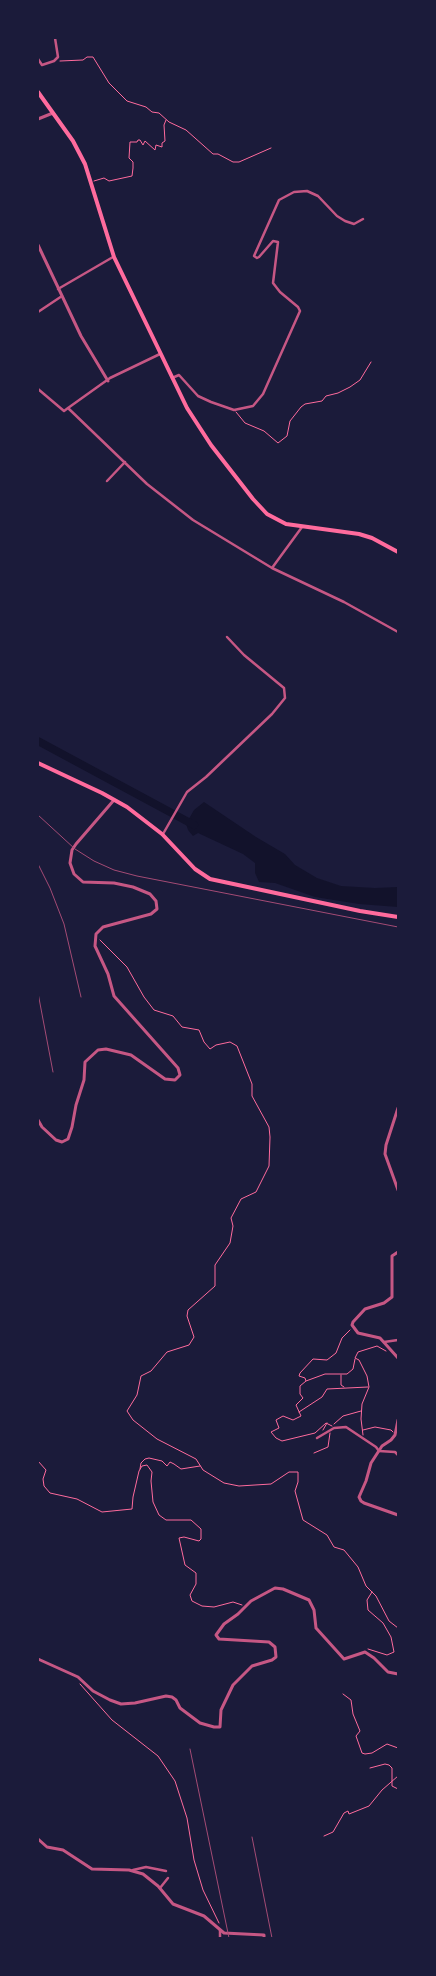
<!DOCTYPE html>
<html>
<head>
<meta charset="utf-8">
<style>
	body { margin:0 }
	#map { position:relative; width:436px; height:1976px; overflow:hidden; background:#1b1b3a; font-family:"IBM Plex Sans",sans-serif }
	canvas { display:block }
	.frame { position:absolute; inset:0; border:39px solid #1b1b3a; pointer-events:none }
</style>
</head>
<body>
<div id="map">
<canvas width="436" height="1976"></canvas>
<div class="frame"></div>
</div>
<script>
const g = document.querySelector('canvas').getContext('2d');
g.lineJoin = 'round';
function fillPath(path, color) { g.fillStyle = color; g.fill(path, 'evenodd'); }
const poly = rows => new Path2D(rows.map(r => 'M' + r).join(''));
function trace(path, color, width, dash) { g.strokeStyle = color; g.lineWidth = width; g.lineCap = dash ? 'butt' : 'round'; g.setLineDash(dash || []); g.stroke(path); }
fillPath(poly([
	[204,802,256,837,285,854,295,865,317,878,341,886,375,888,398,887,398,907,359,904,315,897,275,883,259,882,255,873,255,863,243,854,198,833,193,836,188,830,186,824,194,810]
]), '#12122b');
trace(poly([
	[38,741,194,825]
]), '#12122b', 8);
trace(poly([
	[60,61,83,60,87,57,93,57,109,83,127,101,146,107,152,112,159,113,169,122,186,130,213,154,218,154,233,162,239,162,271,148],
	[94,181,104,178,109,181,132,176,133,168,133,162,129,158,130,142,137,142,138,140,140,140,143,145,145,141,155,150,156,145,162,147,162,143,165,141,164,125,166,120],
	[236,412,245,423,264,431,278,443,287,436,290,421,301,407,305,404,322,401,326,396,338,393,350,387,360,380,371,362],
	[100,940,127,967,144,997,154,1010,173,1016,182,1027,199,1030,204,1042,210,1049,216,1045,230,1042,237,1046,252,1084,252,1096,269,1127,270,1137,269,1166,256,1192,241,1199,231,1218,233,1226,230,1243,215,1265,215,1286,188,1310,187,1316,194,1337,189,1345,167,1352,151,1371,141,1376,137,1395,127,1411,133,1420,157,1439,196,1459,203,1470,224,1483,239,1486,271,1484,289,1472,298,1472,298,1482,295,1491,303,1520,327,1535,334,1547,344,1550,358,1567,366,1586,376,1596,389,1621,398,1628],
	[341,1375,341,1385,344,1387],
	[306,1381,325,1374,347,1374,353,1369,355,1359],
	[299,1412,322,1397,327,1389,368,1387],
	[334,1424,343,1416,361,1411],
	[332,1426,326,1423,315,1433,282,1441,276,1438,271,1432,279,1428,276,1420,283,1416,293,1420,301,1416,296,1405,303,1398,300,1394,300,1386,306,1381,305,1378,299,1376,300,1373,313,1359,327,1360,336,1353,342,1338,350,1330],
	[323,1430,327,1423],
	[363,1430,375,1427,391,1430,393,1432],
	[363,1435,361,1419,362,1404,369,1387,367,1376,359,1360,355,1358,358,1352,377,1346,386,1351],
	[314,1453,328,1447,330,1433],
	[38,1461,46,1470,43,1479,44,1486,50,1493,77,1499,102,1512,132,1509,133,1497,139,1471,142,1466,147,1465,152,1472,151,1481,153,1502,159,1515,166,1520,191,1520,201,1529,201,1539,199,1541,184,1537,179,1538,185,1565,196,1573,196,1584,190,1595,192,1601,202,1606,214,1607,233,1602,242,1605],
	[140,1469,141,1463,145,1459,149,1458,162,1461,167,1466,170,1462,174,1464,181,1469,200,1466],
	[368,1649,387,1655,394,1652,391,1637,383,1623,368,1610,367,1600,372,1592],
	[80,1684,112,1720,158,1756,175,1781,187,1818,194,1860,203,1890,219,1923],
	[343,1694,351,1700,353,1714,360,1731,356,1736,362,1753,365,1754,372,1753,387,1744,398,1748],
	[370,1768,385,1764,389,1765,392,1768,392,1786,398,1789],
	[324,1836,333,1832,344,1813,348,1811,349,1814,369,1806,382,1790,398,1776]
]), '#ff6b9d', 1);
trace(poly([
	[38,59,42,65,54,61,58,57,55,38],
	[58,289,113,257],
	[38,312,62,296],
	[160,354,110,378,68,408,147,484,193,520,272,568,344,602,398,632],
	[172,378,179,375,198,396,211,402,234,410,253,406,263,394,300,311,298,307,280,292,273,283,278,242,273,241,259,257,257,258,254,256,279,200,294,192,307,191,318,196,337,216,345,221,354,224,363,219],
	[38,389,64,411,68,408],
	[107,481,125,462],
	[272,568,302,527],
	[163,834,187,792,206,777,272,714,285,698,284,688,244,655,227,637],
	[384,1342,398,1340],
	[317,1438,334,1428,346,1427,376,1447,379,1451,395,1452,398,1455],
	[133,1870,146,1867,166,1871],
	[160,1888,168,1878],
	[220,1930,220,1938]
]), '#c65784', 2.5);
trace(poly([
	[38,119,53,113],
	[38,245,81,336,108,381],
	[398,1108,386,1145,385,1154,398,1190],
	[38,1120,42,1127,56,1140,62,1142,68,1139,72,1127,76,1105,84,1080,85,1062,98,1050,106,1049,131,1055,165,1079,175,1080,180,1075,178,1068,114,996,108,974,95,946,96,934,103,927,151,914,157,909,156,901,150,894,133,887,114,883,83,882,74,874,70,863,72,850,76,844,114,800],
	[398,1252,392,1256,392,1297,384,1303,365,1309,353,1322,352,1325,358,1333,380,1338,398,1358],
	[398,1420,395,1435,391,1440,382,1446,371,1463,366,1481,359,1497,361,1501,364,1503,398,1515],
	[38,1659,78,1677,93,1691,110,1700,121,1704,135,1703,166,1696,172,1697,176,1700,180,1708,200,1723,214,1727,220,1727,221,1710,233,1685,252,1666,272,1660,276,1657,275,1647,269,1642,219,1639,216,1635,224,1624,238,1614,251,1601,275,1588,283,1589,309,1600,314,1610,316,1628,344,1659,365,1652,374,1658,388,1672,398,1674],
	[38,1839,47,1847,63,1850,92,1869,129,1870,143,1874,158,1886,173,1904,204,1916,224,1933,264,1935,264,1938]
]), '#c65784', 3);
trace(poly([
	[38,763,102,793,127,807,162,834,195,869,210,879,360,911,398,917]
]), '#ff6b9d', 4);
trace(poly([
	[38,92,73,141,85,164,114,257,187,408,211,445,253,499,267,514,286,524,359,534,372,538,398,552]
]), '#ff6b9d', 4);
trace(poly([
	[38,815,75,849,94,861,114,870,137,876,398,927],
	[38,864,50,888,64,924,81,997],
	[38,993,53,1072],
	[190,1749,229,1938],
	[252,1837,272,1938]
]), '#a44b75', 1);
</script>
</body>
</html>
